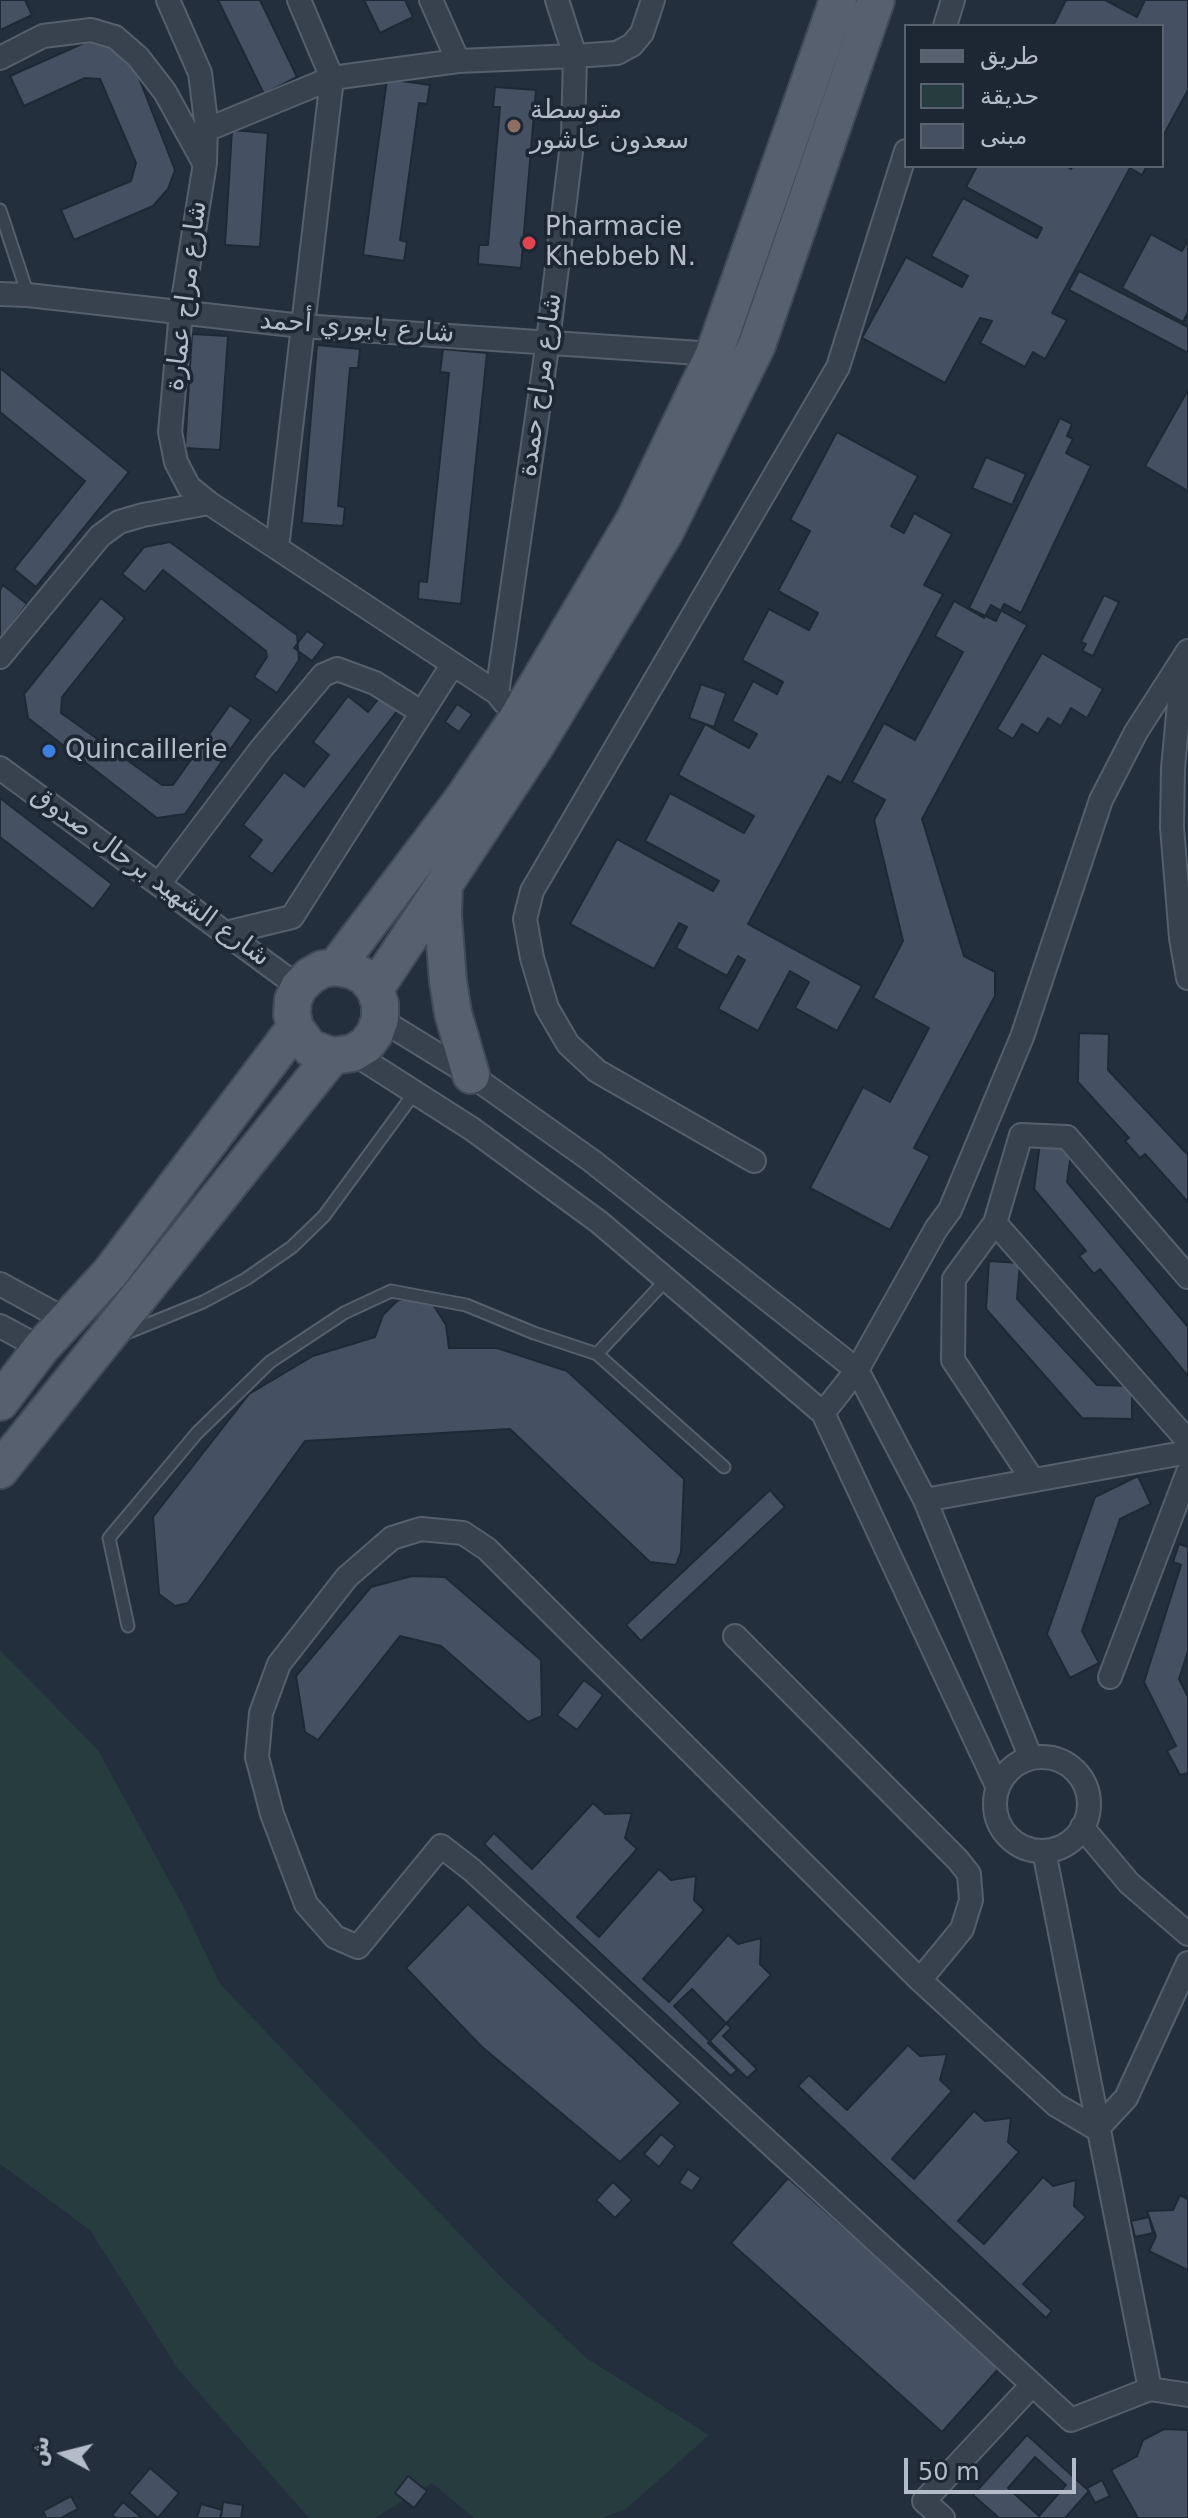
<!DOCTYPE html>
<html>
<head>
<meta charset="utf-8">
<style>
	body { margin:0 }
	#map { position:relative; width:1188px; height:2518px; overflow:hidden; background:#242f3e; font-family:"DejaVu Sans",Cairo,sans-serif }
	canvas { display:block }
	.legend { position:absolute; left:904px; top:24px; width:260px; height:144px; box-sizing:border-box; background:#1d2633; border:2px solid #59626f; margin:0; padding:10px 14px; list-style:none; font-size:24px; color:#b4bcc9 }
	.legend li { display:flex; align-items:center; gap:16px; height:40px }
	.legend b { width:40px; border:2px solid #59626f }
	.north { position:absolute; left:24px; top:2414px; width:80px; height:80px; -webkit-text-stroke:6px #1d2633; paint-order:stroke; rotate:277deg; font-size:22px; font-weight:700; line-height:32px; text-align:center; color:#b4bcc9 }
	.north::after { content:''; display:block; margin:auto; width:28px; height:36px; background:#b4bcc9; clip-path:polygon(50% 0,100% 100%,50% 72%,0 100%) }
	.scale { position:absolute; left:904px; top:2458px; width:172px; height:36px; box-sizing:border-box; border:4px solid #b4bcc9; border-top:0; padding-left:10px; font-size:24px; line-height:28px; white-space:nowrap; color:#b4bcc9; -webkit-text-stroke:6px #1d2633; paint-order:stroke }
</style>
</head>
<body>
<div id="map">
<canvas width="1188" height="2518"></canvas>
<ul class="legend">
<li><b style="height:10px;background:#56606e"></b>طريق</li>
<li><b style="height:22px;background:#263c3f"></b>حديقة</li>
<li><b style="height:22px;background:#455162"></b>مبنى</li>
</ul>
<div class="north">ش</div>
<div class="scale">50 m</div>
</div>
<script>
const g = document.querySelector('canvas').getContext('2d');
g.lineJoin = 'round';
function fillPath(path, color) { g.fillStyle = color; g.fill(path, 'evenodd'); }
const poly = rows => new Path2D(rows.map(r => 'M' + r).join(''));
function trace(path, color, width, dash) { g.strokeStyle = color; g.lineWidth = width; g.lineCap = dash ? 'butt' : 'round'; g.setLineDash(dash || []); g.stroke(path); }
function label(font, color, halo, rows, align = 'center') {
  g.font = font + ' "DejaVu Sans",Cairo,sans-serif'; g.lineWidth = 7; g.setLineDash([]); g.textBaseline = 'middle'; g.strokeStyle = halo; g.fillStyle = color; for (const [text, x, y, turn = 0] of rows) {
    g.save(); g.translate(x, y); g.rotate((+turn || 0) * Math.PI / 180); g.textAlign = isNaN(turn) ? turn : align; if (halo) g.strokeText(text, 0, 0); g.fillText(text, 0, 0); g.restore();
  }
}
fillPath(poly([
	[0,1650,98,1750,183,1906,220,1984,503,2279,586,2358,709,2435,626,2509,602,2518,474,2518,432,2483,375,2518,309,2518,178,2369,90,2230,0,2164]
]), '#263c3f');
const building = poly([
	[0,0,25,0,32,15,0,30,0,0],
	[218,0,260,0,297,77,264,94,218,0],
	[364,0,405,0,413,17,380,33,364,0],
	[1066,0,1105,0,1137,17,1145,0,1188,0,1188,90,1162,138,1162,26,1053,26,1066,0],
	[97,41,130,55,175,170,168,189,153,206,74,240,61,210,131,181,136,163,100,79,85,78,24,106,10,76,84,43,97,41],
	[387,79,430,85,427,104,419,103,400,240,407,242,404,261,363,255,387,79],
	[495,87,536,90,521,268,478,264,479,245,488,245,500,107,493,107,495,87],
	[232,130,268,133,260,247,225,245,232,130],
	[977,166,1066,166,1071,169,1073,166,1147,166,1142,175,1130,168,1052,313,1067,320,1045,359,1033,352,1025,367,980,343,992,321,980,318,945,383,862,338,906,257,962,287,968,276,931,256,963,198,1037,238,1042,228,966,187,977,166],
	[1151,234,1182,251,1188,240,1188,312,1183,322,1122,288,1151,234],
	[1079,271,1188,327,1188,353,1069,290,1079,271],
	[192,334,228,336,220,450,185,448,192,334],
	[317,345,360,349,358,368,350,368,338,506,345,507,343,526,302,523,317,345],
	[443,349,487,353,461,604,418,599,419,581,427,582,449,373,440,372,443,349],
	[0,368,129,472,36,587,14,569,85,481,0,412,0,368],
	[1188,390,1188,491,1145,466,1188,390],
	[1060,418,1072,424,1067,436,1073,439,1066,453,1091,466,1021,613,1004,604,996,621,969,608,1060,418],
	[837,432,918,476,891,526,904,533,914,513,952,534,924,585,943,594,841,783,828,776,748,924,862,986,837,1031,795,1008,809,982,790,971,758,1031,718,1009,745,960,738,956,727,976,676,948,687,927,679,923,654,969,570,924,617,839,713,891,719,881,645,841,670,793,744,833,754,816,678,775,705,724,749,748,757,734,732,721,753,681,777,694,783,682,742,660,769,609,809,630,818,613,778,591,810,531,790,520,837,432],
	[986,457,1026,474,1012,505,972,488,986,457],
	[170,542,297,635,299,660,277,693,254,677,267,657,266,651,163,570,145,592,122,574,144,547,170,542],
	[3,585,27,604,0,640,0,590,3,585],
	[1104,595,1119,602,1093,656,1082,651,1086,644,1081,642,1104,595],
	[101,598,125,618,62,697,61,713,162,785,173,785,230,705,251,720,185,814,157,818,28,718,24,694,101,598],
	[954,601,984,618,991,605,1027,625,922,819,964,956,995,972,995,996,914,1148,930,1156,890,1230,810,1188,863,1087,890,1102,929,1028,873,998,903,941,874,820,885,800,852,782,884,723,915,740,963,652,935,636,954,601],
	[307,631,325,644,312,661,294,648,307,631],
	[1042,653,1103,689,1087,718,1071,708,1061,726,1048,718,1038,734,1022,724,1013,739,997,729,1042,653],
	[701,684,726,693,714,727,689,718,701,684],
	[348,696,368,712,380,697,397,711,272,874,249,857,262,840,243,825,284,772,304,787,329,755,313,742,348,696],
	[457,704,472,714,459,732,445,722,457,704],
	[0,798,112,884,93,909,0,837,0,798],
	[1079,1033,1109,1034,1108,1070,1188,1155,1188,1202,1145,1154,1140,1158,1125,1141,1129,1138,1078,1082,1079,1033],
	[1040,1143,1072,1147,1067,1182,1188,1327,1188,1376,1100,1269,1094,1274,1079,1256,1086,1251,1034,1189,1040,1143],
	[989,1261,1020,1263,1017,1299,1097,1385,1132,1386,1132,1419,1082,1418,986,1309,989,1261],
	[416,1295,434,1306,446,1325,449,1348,497,1348,567,1371,684,1479,681,1552,676,1565,650,1562,510,1429,305,1441,188,1603,175,1606,159,1594,153,1517,249,1394,313,1356,375,1337,383,1315,397,1301,416,1295],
	[1138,1476,1151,1504,1120,1519,1082,1631,1099,1663,1070,1678,1047,1634,1095,1497,1138,1476],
	[770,1490,785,1507,641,1641,626,1625,770,1490],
	[1179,1544,1188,1547,1188,1651,1179,1679,1188,1697,1188,1773,1180,1775,1167,1751,1176,1746,1144,1682,1181,1565,1173,1562,1179,1544],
	[412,1576,445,1577,541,1660,542,1716,528,1722,441,1646,400,1636,318,1740,305,1732,296,1676,371,1587,412,1576],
	[584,1680,603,1695,577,1730,557,1715,584,1680],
	[593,1803,605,1814,632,1813,625,1838,637,1849,577,1917,599,1937,659,1869,671,1880,696,1876,694,1900,704,1910,643,1979,669,2002,728,1935,738,1944,761,1938,760,1964,771,1975,708,2043,737,2070,731,2076,484,1844,494,1833,532,1869,593,1803],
	[468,1904,681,2103,620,2162,482,2047,406,1968,468,1904],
	[692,1989,731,2028,723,2036,757,2069,747,2078,674,2006,692,1989],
	[908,2045,920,2056,947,2054,940,2080,952,2091,892,2159,914,2179,974,2111,985,2121,1011,2118,1008,2142,1019,2152,958,2221,984,2244,1043,2177,1053,2186,1076,2180,1074,2206,1086,2217,1023,2284,1052,2311,1046,2318,798,2086,809,2075,847,2110,908,2045],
	[661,2134,675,2146,659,2167,644,2154,661,2134],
	[688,2169,701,2178,692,2191,679,2183,688,2169],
	[788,2178,1000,2367,942,2432,731,2243,788,2178],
	[613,2182,632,2200,615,2218,596,2200,613,2182],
	[1180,2195,1188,2199,1188,2270,1149,2251,1156,2236,1147,2211,1173,2210,1180,2195],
	[1149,2217,1153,2233,1135,2237,1131,2221,1149,2217],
	[1164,2429,1188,2430,1188,2518,1138,2518,1111,2470,1137,2456,1143,2440,1164,2429],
	[1027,2435,1089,2491,1065,2518,999,2518,973,2495,1027,2435],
	[1035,2457,1066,2485,1039,2516,1008,2488,1035,2457],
	[150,2468,179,2493,158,2518,129,2493,150,2468],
	[408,2476,427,2491,414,2508,395,2493,408,2476],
	[1102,2480,1110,2496,1095,2503,1087,2488,1102,2480],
	[71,2496,78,2509,61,2518,46,2518,43,2511,71,2496],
	[123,2502,142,2518,116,2518,112,2515,123,2502],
	[223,2502,243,2505,241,2518,221,2518,223,2502],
	[201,2504,222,2510,220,2518,197,2518,201,2504]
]);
fillPath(building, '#455162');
trace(building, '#1f2835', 2);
const lane = poly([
	[0,210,28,295],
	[666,1280,597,1354,724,1467],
	[124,1334,203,1302,246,1279,292,1247,324,1216,415,1092],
	[128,1626,109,1538,197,1433,270,1362,344,1313,391,1291,466,1305,534,1333,597,1354]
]);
const street = poly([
	[168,0,200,73,206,121,205,163,181,312,170,432,176,462,189,487,209,503,277,548],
	[299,0,332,78,277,548,497,693],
	[431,0,458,61],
	[945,26,953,0],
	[0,58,43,36,91,30,115,37,138,57,165,92,203,161],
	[206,130,332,78,458,61,575,56,557,0],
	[0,294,28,295,302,326,714,354],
	[0,657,100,536,119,522,143,515,209,503],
	[1183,661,1173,768,1172,827,1181,938,1188,978],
	[504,702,497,693,548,341,573,135,575,56,617,53,632,45,642,33,653,0],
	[0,768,299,987],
	[159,884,261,749,323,675,337,669,375,683,421,712],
	[226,933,292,917,453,664],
	[380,1019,471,1075,592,1161,857,1370,925,1500,1031,1758],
	[353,1053,472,1129,599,1222,823,1413,998,1788],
	[754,1161,597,1071,568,1044,547,1008,532,958,525,919,532,891,838,367,906,151],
	[995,1223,1188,1441],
	[0,1284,66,1320],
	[0,1326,41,1348],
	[823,1413,857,1370,936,1229,950,1210,1022,1037,1101,800,1136,732,1188,651],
	[1032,1479,953,1360,954,1279,995,1223,1021,1135,1067,1137,1188,1277],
	[925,1500,1188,1452],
	[735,1636,958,1860,969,1874,971,1900,962,1929,920,1980],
	[1110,1677,1188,1472],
	'995 1804a47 47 0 1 1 94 0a47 47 0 1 1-94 0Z',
	[1082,1827,1129,1883,1188,1934],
	[1044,1851,1150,2389],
	[1188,1963,1126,2098,1097,2129,1056,2105,920,1980,487,1549,463,1533,421,1529,392,1538,347,1577,279,1664,261,1713,257,1757,272,1814,306,1904,335,1937,358,1947,441,1846,472,1870,1071,2420,1150,2389,1188,2395],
	[943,2518,924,2501,1032,2385]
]);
const primary = poly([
	[444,884,443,916,448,981,453,1013,471,1075],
	[336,967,352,970,365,977,375,989,380,1004,380,1019,375,1033,366,1045,353,1053,332,1056,310,1048,295,1028,292,1014,293,1000,299,987,310,976,322,969,336,967,462,800,517,719,635,519,714,354,838,0],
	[375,989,536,745,665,532,757,345,876,0],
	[0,1402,41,1348,110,1273,295,1028],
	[0,1470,332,1056]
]);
trace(lane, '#565f6c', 15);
trace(street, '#565f6c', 26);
trace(primary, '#414a57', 40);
trace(lane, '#38414e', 11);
trace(street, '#38414e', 22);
trace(primary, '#56606e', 36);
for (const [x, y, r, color] of [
	[514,126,8,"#8d6e63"],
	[529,243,8,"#e0444e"],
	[49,751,8,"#3f7fe0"]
]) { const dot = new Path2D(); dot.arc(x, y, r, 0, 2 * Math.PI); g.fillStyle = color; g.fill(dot); trace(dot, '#1d2633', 3); }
label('26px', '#b4bcc9', '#1d2633', [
	["متوسطة",530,111],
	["سعدون عاشور",530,141],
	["Pharmacie",545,228],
	["Khebbeb N.",545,258],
	["Quincaillerie",65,751]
], 'left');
label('26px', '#b4bcc9', '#1d2633', [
	["شارع مراح عمارة",187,296,-83],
	["شارع بابوري أحمد",357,328,4],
	["شارع مراح حمدة",541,385,-82],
	["شارع الشهيد برحال صدوق",150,877,36]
]);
</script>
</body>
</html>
